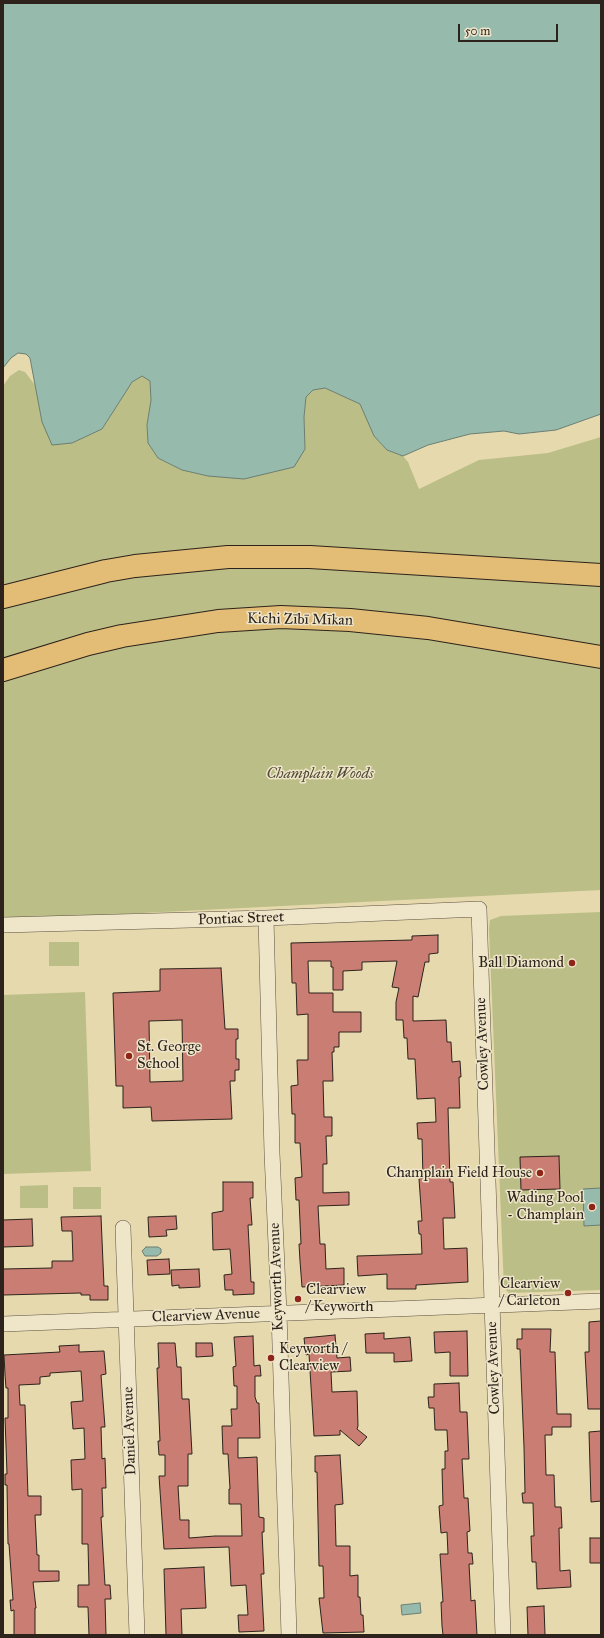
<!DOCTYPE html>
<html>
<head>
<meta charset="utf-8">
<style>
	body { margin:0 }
	#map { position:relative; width:604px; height:1638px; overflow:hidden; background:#e6d9ad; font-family:"IM FELL Great Primer",serif }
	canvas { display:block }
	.frame { position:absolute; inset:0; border:4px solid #2d231c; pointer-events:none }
	.scale { position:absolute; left:458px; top:24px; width:100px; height:18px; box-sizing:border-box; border:2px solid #2d231c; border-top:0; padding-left:5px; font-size:12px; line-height:14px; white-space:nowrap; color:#2d231c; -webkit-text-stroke:3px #efe6ca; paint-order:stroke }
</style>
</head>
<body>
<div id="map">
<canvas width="604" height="1638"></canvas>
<div class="frame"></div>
<div class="scale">50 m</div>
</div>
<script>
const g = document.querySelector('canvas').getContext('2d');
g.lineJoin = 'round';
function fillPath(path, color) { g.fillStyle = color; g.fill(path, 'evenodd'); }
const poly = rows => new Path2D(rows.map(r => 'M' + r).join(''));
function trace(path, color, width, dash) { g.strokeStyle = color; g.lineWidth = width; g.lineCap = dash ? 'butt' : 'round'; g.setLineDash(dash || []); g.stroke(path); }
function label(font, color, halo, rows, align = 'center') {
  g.font = font + ' "IM FELL Great Primer",serif'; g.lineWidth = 3; g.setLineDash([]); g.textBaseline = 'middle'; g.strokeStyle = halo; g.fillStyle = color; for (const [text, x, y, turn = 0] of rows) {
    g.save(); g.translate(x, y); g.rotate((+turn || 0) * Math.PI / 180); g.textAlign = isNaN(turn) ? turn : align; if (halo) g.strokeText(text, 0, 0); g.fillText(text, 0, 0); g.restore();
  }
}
fillPath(poly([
	[19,370,25,372,35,385,42,422,72,443,102,429,127,390,132,382,142,376,150,381,151,400,147,425,148,443,158,458,182,470,208,476,305,449,304,417,306,397,313,390,325,388,360,404,374,436,387,450,403,456,408,462,419,489,479,460,548,453,601,437,601,890,3,920,3,386,10,376],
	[601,912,601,1290,509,1293,504,1288,489,929,490,920,501,916],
	[49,942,79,942,79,966,49,966],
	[85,992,91,1171,3,1174,3,995],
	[48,1185,48,1208,20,1208,20,1186],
	[73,1187,101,1187,101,1209,73,1209]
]), '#bbbe86');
const water = poly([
	[3,3,601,3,601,414,556,430,519,434,504,431,470,434,428,445,403,456,387,450,374,436,360,404,325,388,313,390,306,397,304,417,305,449,294,467,244,479,208,476,182,470,158,458,148,443,147,425,151,400,150,381,142,376,132,382,127,390,102,429,72,443,52,445,42,422,30,358,26,354,18,353,11,358,3,368,3,3],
	[601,1188,601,1225,584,1226,583,1189,601,1188],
	[146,1247,158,1247,161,1249,161,1253,157,1256,145,1256,142,1251,146,1247],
	[420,1603,421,1613,402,1615,401,1605,420,1603]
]);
fillPath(water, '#96baac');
trace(water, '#6c7e72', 1);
const building = poly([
	[438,935,438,953,429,954,429,962,425,962,418,997,413,996,413,1021,446,1020,447,1042,451,1042,452,1062,460,1061,461,1077,459,1077,460,1108,448,1108,450,1182,453,1182,455,1218,443,1218,444,1249,467,1248,468,1282,416,1285,416,1289,387,1289,387,1274,358,1276,357,1256,422,1254,421,1234,419,1234,418,1221,422,1221,419,1179,423,1178,422,1139,418,1139,417,1123,436,1122,435,1098,417,1099,415,1059,408,1059,407,1038,404,1038,403,1020,396,1020,396,1002,399,988,392,987,397,961,362,962,362,970,343,971,343,990,333,990,333,967,331,967,331,961,308,961,309,993,333,993,333,1012,361,1012,361,1032,339,1032,339,1047,334,1047,334,1052,332,1052,333,1081,323,1081,324,1117,332,1117,332,1136,326,1136,327,1164,323,1164,323,1193,349,1192,349,1205,318,1206,320,1244,325,1244,326,1269,344,1268,344,1285,302,1287,300,1261,299,1244,301,1244,299,1200,296,1200,295,1178,302,1177,300,1143,295,1143,295,1114,292,1114,291,1086,298,1085,297,1060,308,1060,308,1014,297,1015,296,983,292,983,291,943,412,940,412,936,438,935],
	[221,968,225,1029,238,1029,238,1039,236,1039,236,1059,239,1059,239,1070,235,1070,235,1081,230,1081,232,1119,152,1121,151,1107,123,1108,123,1086,116,1086,113,993,160,991,160,969,221,968],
	[182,1020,183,1081,150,1082,149,1021,182,1020],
	[559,1156,560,1189,521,1190,520,1157,559,1156],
	[223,1182,253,1182,253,1198,250,1198,252,1225,248,1225,251,1282,254,1282,254,1294,233,1295,233,1290,225,1290,224,1275,232,1274,230,1249,213,1250,212,1213,223,1211,223,1182],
	[101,1216,104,1286,108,1286,108,1300,90,1300,90,1295,81,1295,81,1293,3,1295,3,1269,52,1268,52,1261,73,1261,72,1231,62,1231,61,1217,101,1216],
	[176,1216,177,1229,166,1230,167,1236,149,1237,148,1217,176,1216],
	[32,1219,33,1246,3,1247,3,1220,32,1219],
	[169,1259,170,1274,148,1275,147,1260,169,1259],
	[199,1269,200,1287,179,1288,179,1285,172,1286,171,1270,199,1269],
	[601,1321,601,1409,588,1409,585,1352,589,1352,589,1322,601,1321],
	[522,1329,551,1329,550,1352,555,1352,557,1414,571,1414,571,1427,552,1427,552,1435,545,1435,546,1475,554,1475,555,1507,561,1507,562,1528,559,1528,560,1571,570,1570,571,1587,537,1589,536,1562,532,1562,531,1536,534,1536,533,1503,523,1503,522,1493,525,1493,524,1447,520,1349,517,1349,517,1339,522,1339,522,1329],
	[467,1331,468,1376,450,1376,450,1352,435,1353,434,1332,467,1331],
	[384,1333,384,1339,410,1337,412,1361,394,1362,394,1353,366,1353,365,1334,384,1333],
	[335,1335,337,1358,350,1357,351,1371,331,1372,332,1392,357,1391,358,1426,357,1429,367,1437,359,1446,340,1430,340,1435,314,1436,309,1354,306,1355,304,1338,335,1335],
	[253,1336,254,1366,260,1365,261,1376,255,1376,255,1397,257,1403,259,1403,260,1438,238,1438,238,1458,257,1457,259,1517,264,1518,264,1532,262,1532,264,1574,261,1574,264,1631,239,1632,238,1615,248,1615,246,1585,231,1586,229,1547,164,1549,159,1476,165,1476,165,1455,159,1455,158,1441,160,1441,157,1368,159,1368,158,1343,175,1343,177,1367,181,1367,182,1399,189,1399,192,1454,188,1454,188,1486,178,1486,180,1520,189,1520,189,1538,215,1536,242,1536,241,1504,229,1504,229,1489,230,1489,228,1454,223,1454,222,1426,232,1426,231,1409,237,1409,237,1386,234,1386,233,1367,236,1366,234,1337,253,1336],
	[196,1343,212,1343,213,1356,196,1357,196,1343],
	[79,1345,79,1352,104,1351,106,1374,101,1375,105,1427,101,1427,102,1459,105,1458,106,1488,102,1488,103,1517,101,1517,105,1585,110,1585,111,1599,105,1599,106,1635,89,1635,88,1607,78,1607,78,1585,89,1585,88,1544,82,1544,82,1489,72,1490,71,1460,85,1459,84,1428,73,1429,71,1402,83,1401,81,1371,50,1373,50,1376,40,1377,40,1384,19,1385,20,1405,25,1405,28,1496,41,1496,41,1515,35,1515,37,1555,39,1555,39,1571,59,1571,59,1581,33,1582,36,1608,35,1608,35,1635,14,1635,14,1610,11,1611,10,1600,13,1600,9,1544,8,1544,7,1485,5,1485,5,1474,7,1474,5,1418,8,1418,8,1388,6,1388,5,1375,4,1355,60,1352,59,1346,79,1345],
	[459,1383,460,1412,467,1412,469,1459,462,1459,464,1498,468,1498,470,1531,467,1532,468,1553,472,1553,473,1564,469,1564,471,1601,475,1600,477,1635,443,1635,442,1626,441,1602,443,1602,440,1554,448,1554,447,1532,441,1533,439,1506,443,1505,442,1469,445,1469,445,1451,448,1451,447,1430,435,1430,434,1408,429,1408,428,1397,434,1397,434,1384,459,1383],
	[601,1431,601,1501,591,1502,589,1432,601,1431],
	[340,1455,343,1504,335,1505,336,1546,350,1546,350,1576,358,1575,358,1597,360,1597,361,1615,363,1615,364,1632,323,1633,319,1598,324,1598,323,1566,319,1566,317,1472,315,1472,315,1456,340,1455],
	[590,1538,601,1538,601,1563,590,1563,590,1538],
	[204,1567,206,1608,181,1609,182,1635,166,1635,164,1569,204,1567],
	[544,1606,545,1635,528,1635,527,1607,544,1606]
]);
fillPath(building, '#ca7d73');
trace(building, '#2d231c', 1);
const minor = poly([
	[266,918,272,1153,279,1313,289,1635],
	[3,925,266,918,479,909,503,1635],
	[123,1228,137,1635],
	[3,1324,601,1301]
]);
const highway = poly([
	[3,597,106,571,135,566,228,557,310,557,601,575],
	[3,670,88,644,122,636,218,621,281,617,350,620,428,628,601,657]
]);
trace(minor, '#5b5040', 16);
trace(highway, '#2d231c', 24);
trace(minor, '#efe6ca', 15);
trace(highway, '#e3bc76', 22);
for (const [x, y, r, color] of [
	[572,963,4,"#8f2418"],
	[129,1056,4,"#8f2418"],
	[540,1173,4,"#8f2418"],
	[592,1207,4,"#8f2418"],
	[568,1293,4,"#8f2418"],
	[298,1299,4,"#8f2418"],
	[271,1358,4,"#8f2418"]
]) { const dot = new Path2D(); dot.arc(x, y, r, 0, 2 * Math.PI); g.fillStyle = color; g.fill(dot); trace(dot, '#efe6ca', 1.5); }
label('15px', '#2d231c', '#efe6ca', [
	["Kichi Zībī Mīkan",300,620,1],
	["Pontiac Street",241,919,-2],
	["Cowley Avenue",483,1044,-92],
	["Keyworth Avenue",277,1277,-92],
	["Clearview Avenue",206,1316,-2],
	["Cowley Avenue",494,1368,-92],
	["Daniel Avenue",130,1431,-92]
]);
label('italic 15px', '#504a36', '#efe6ca', [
	["Champlain Woods",320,774]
]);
label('15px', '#2d231c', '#efe6ca', [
	["Ball Diamond",564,963],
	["St. George",137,1047,"left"],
	["School",137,1064,"left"],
	["Champlain Field House",532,1173],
	["Wading Pool",584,1198],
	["- Champlain",584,1215],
	["Clearview",560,1284],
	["/ Carleton",560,1301],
	["Clearview",306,1290,"left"],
	["/ Keyworth",306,1307,"left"],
	["Keyworth /",279,1349,"left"],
	["Clearview",279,1366,"left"]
], 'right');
</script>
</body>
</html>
